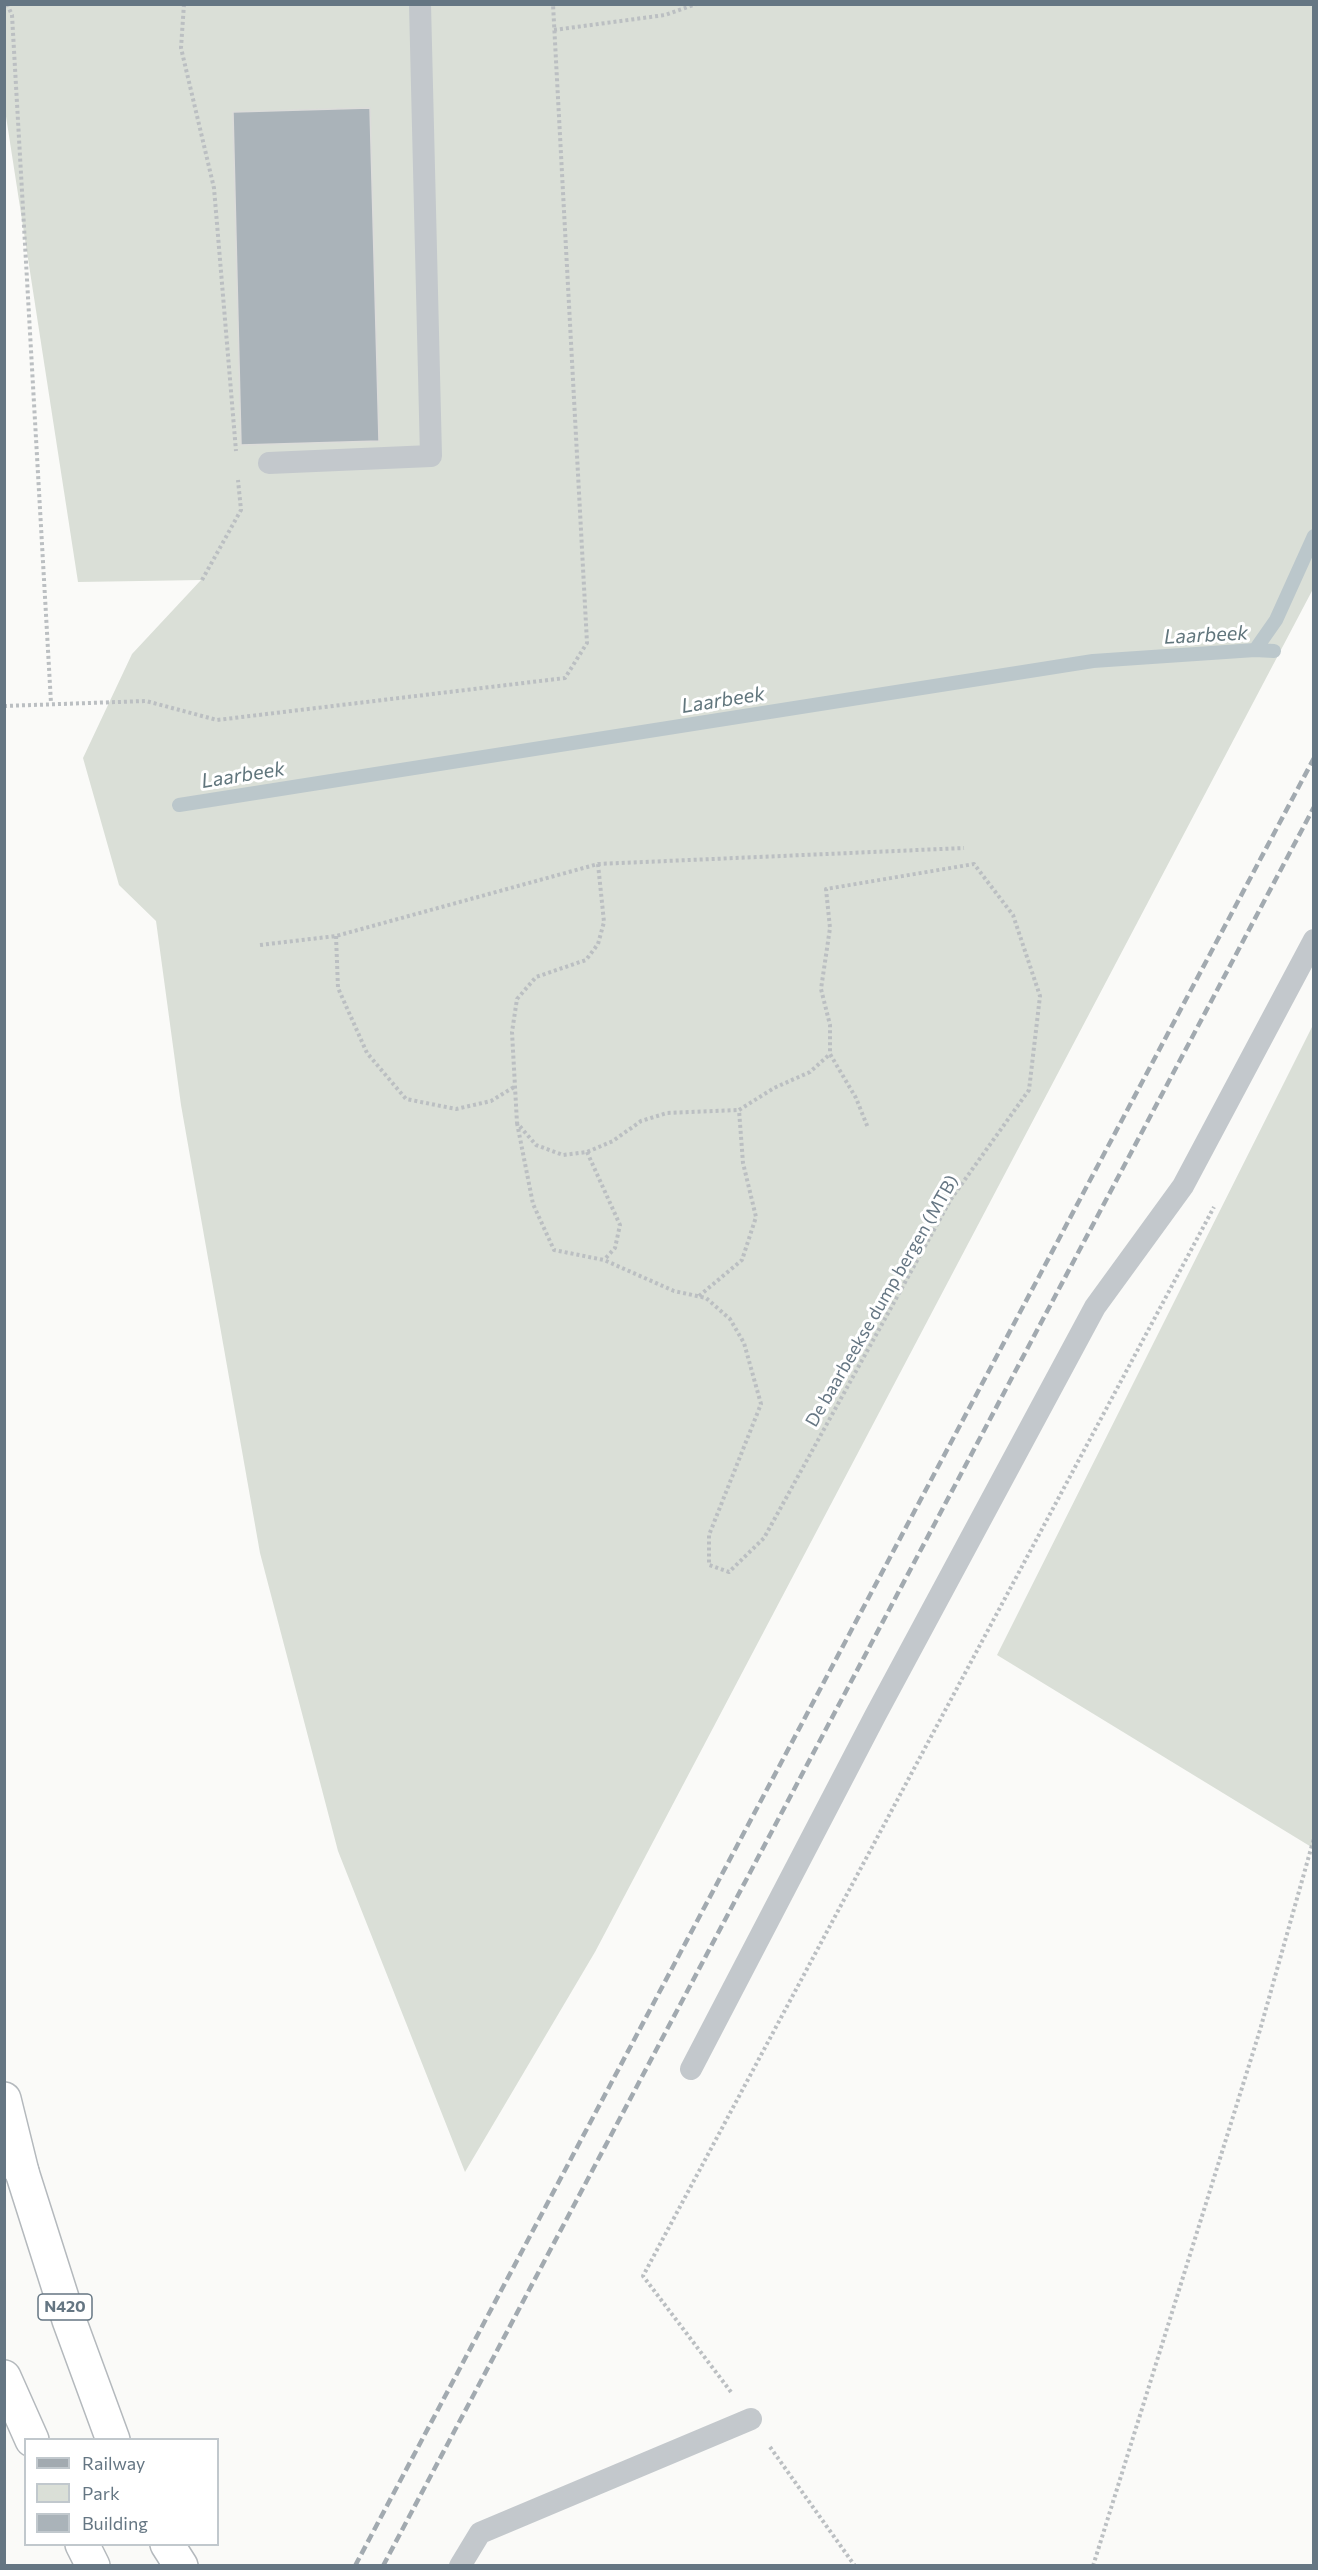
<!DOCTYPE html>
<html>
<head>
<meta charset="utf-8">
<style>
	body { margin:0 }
	#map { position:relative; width:1318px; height:2570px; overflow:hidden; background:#fafaf8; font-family:Commissioner,sans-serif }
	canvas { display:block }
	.frame { position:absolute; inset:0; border:6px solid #657683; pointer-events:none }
	.legend { position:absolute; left:24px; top:2438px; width:195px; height:108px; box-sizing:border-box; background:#fff; border:2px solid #c1c8cd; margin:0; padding:8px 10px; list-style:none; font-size:18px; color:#657683 }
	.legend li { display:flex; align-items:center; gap:12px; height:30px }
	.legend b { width:30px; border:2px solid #c1c8cd }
</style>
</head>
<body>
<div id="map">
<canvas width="1318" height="2570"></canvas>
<div class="frame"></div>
<ul class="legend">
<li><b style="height:8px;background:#a2aab0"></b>Railway</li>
<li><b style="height:16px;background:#dadfd7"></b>Park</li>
<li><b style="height:16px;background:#aab3b9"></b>Building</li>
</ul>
</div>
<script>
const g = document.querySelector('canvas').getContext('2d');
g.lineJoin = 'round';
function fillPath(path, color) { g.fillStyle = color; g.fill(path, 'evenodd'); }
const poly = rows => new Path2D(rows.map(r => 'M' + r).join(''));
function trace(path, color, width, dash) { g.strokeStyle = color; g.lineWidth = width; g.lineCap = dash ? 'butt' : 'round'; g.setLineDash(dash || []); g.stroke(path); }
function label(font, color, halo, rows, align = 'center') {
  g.font = font + ' Commissioner,sans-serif'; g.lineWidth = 6; g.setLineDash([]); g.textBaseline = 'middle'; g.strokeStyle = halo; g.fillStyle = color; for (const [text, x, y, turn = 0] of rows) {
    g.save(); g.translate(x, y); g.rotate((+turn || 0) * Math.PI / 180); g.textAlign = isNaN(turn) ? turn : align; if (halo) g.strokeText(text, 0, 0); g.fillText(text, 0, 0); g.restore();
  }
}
fillPath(poly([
	[4,5,1313,5,1313,589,595,1952,465,2172,338,1851,260,1553,181,1105,156,921,119,885,83,758,132,654,201,580,78,582,5,110],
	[1313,1025,1314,1848,1313,1848,997,1655]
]), '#dadfd7');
trace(poly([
	[1255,650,1276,620,1314,536],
	[179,805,1093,661,1255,650,1274,651]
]), '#bbc7cb', 14);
const building = poly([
	[370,108,379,441,241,445,233,112,370,108]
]);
fillPath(building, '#aab3b9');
trace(building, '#dcdcda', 1.5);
const trunk = poly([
	[4,2099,22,2172,69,2320,113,2440],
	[4,2377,32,2440],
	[82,2544,93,2566],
	[167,2544,181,2566]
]);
const motorway = poly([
	[4,2147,22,2172]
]);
trace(trunk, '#b4b9bd', 36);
trace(motorway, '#b4b9bd', 36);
trace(poly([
	[7,4,12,15,51,703],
	[184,4,181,48,214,188,236,451],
	[554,30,665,15,696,4],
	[202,580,241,510,238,480],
	[4,706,146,701,217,720,565,678,587,643,553,4],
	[598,864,604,922,598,944,586,960,536,977,517,999,512,1032,517,1123,536,1145,563,1155,587,1152,613,1141,641,1121,667,1113,739,1110],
	[336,936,338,988,367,1053,406,1099,456,1109,491,1101,514,1087],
	[260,945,336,936,598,864,964,848],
	[517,1123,533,1204,554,1250,604,1260,674,1291,706,1298,730,1319,744,1343,761,1404,709,1535,709,1565,729,1572,764,1538,951,1199,1029,1090,1040,996,1013,915,974,864,826,889,830,928,821,989,830,1025,830,1054],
	[587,1152,620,1225,615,1248,604,1260],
	[699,1296,742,1260,756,1217,743,1163,739,1110,774,1088,810,1072,830,1054,856,1098,868,1128],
	[731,2392,643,2276,1214,1207],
	[770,2447,855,2566],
	[1093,2566,1260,2030,1314,1838]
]), '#bbbfc2', 4, [3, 3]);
trace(poly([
	[269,463,431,456,420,4],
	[691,2069,875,1716,1095,1307,1183,1186,1314,940],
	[460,2566,480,2533,751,2419]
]), '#c3c8cc', 22);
trace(trunk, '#fff', 33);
trace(motorway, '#fff', 33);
trace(poly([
	[355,2566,1314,758],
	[383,2566,1314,807]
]), '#a2aab0', 4.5, [9, 4.5]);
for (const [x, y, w] of [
	[65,2307,54]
]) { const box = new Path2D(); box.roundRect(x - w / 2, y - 13, w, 26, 4.5); g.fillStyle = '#fff'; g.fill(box); trace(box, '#657683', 1.5); }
label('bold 16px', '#657683', null, [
	["N420",65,2307]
]);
label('18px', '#657683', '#fff', [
	["De baarbeekse dump bergen (MTB)",882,1301,-60]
]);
label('italic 20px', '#60757c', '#fff', [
	["Laarbeek",1206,635,-3],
	["Laarbeek",723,700,-9],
	["Laarbeek",243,775,-9]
]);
</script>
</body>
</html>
